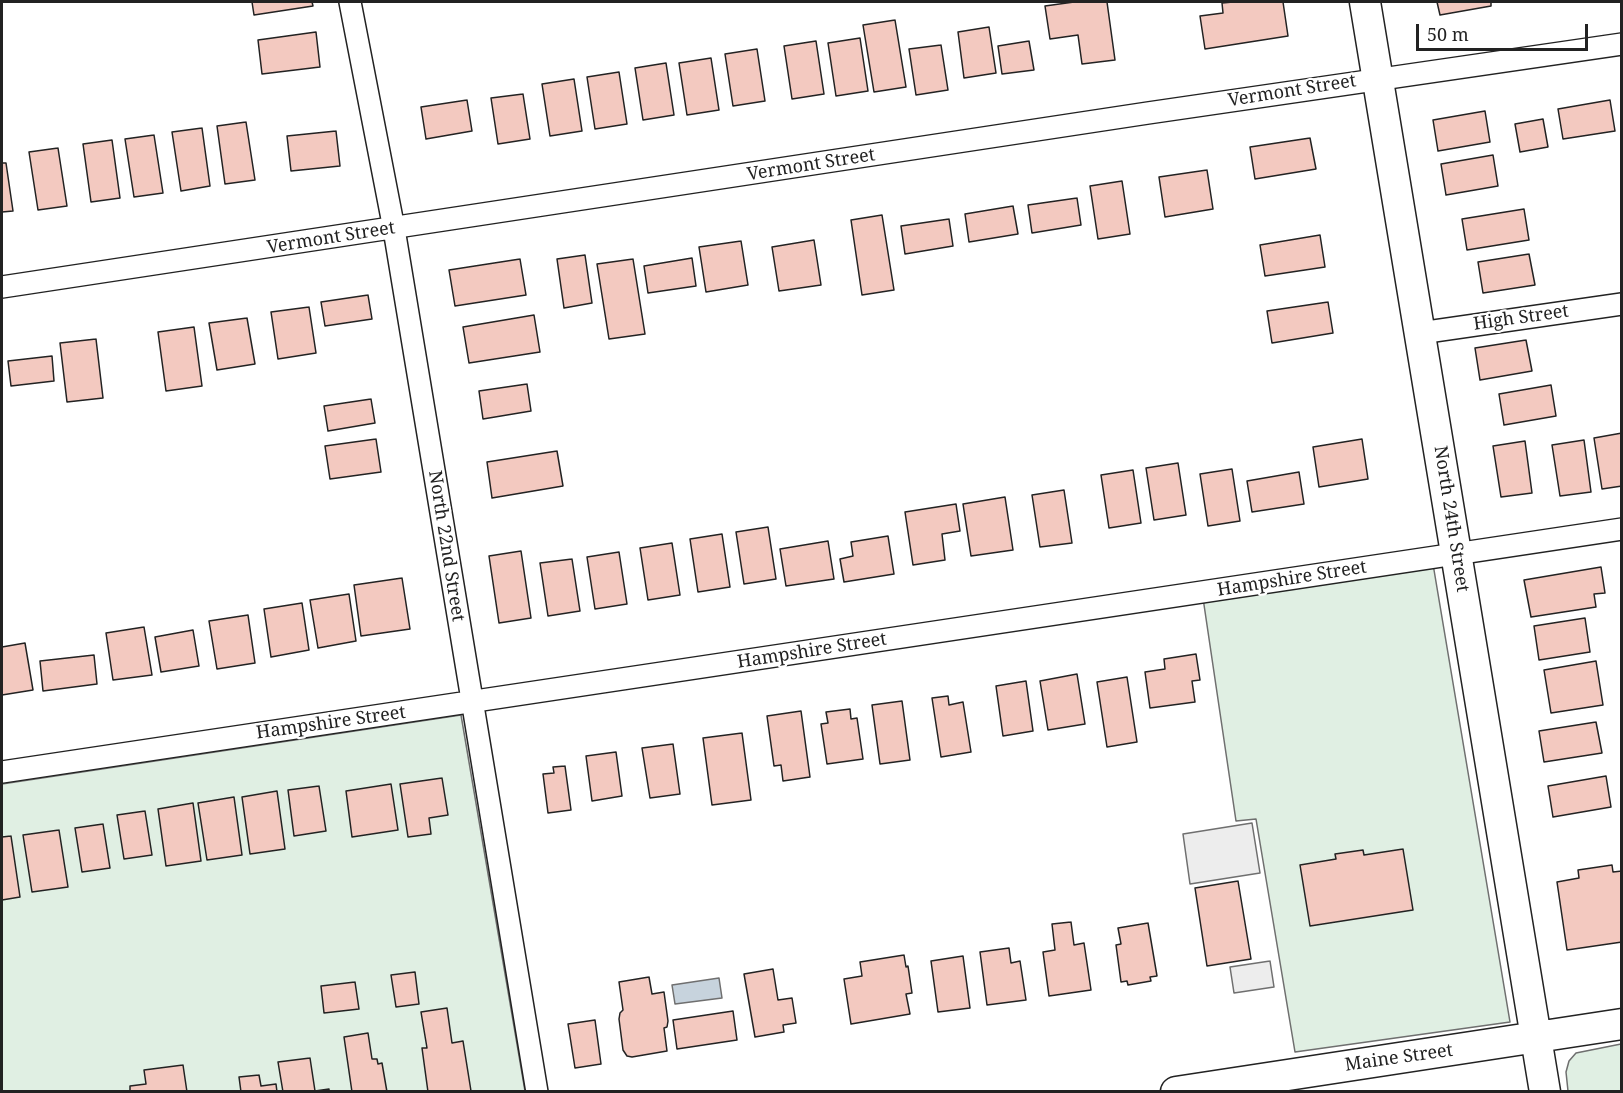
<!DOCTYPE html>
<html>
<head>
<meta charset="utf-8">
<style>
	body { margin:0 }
	#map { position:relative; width:1623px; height:1093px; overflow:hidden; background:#fff; font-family:"Noto Serif",serif }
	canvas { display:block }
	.frame { position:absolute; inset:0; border:3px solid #222; pointer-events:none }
	.scale { position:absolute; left:1416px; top:24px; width:172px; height:27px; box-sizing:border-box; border:3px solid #222; border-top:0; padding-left:8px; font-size:18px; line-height:21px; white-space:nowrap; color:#222; -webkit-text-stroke:4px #fff; paint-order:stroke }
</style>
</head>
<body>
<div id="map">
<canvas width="1623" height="1093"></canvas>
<div class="frame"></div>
<div class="scale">50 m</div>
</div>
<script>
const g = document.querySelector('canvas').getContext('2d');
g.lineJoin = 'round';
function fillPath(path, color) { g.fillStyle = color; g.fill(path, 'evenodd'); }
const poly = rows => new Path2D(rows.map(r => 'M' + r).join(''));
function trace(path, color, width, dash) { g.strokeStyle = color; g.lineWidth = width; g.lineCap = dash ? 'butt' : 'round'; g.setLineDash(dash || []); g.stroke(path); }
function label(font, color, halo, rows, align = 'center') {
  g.font = font + ' "Noto Serif",serif'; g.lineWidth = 4.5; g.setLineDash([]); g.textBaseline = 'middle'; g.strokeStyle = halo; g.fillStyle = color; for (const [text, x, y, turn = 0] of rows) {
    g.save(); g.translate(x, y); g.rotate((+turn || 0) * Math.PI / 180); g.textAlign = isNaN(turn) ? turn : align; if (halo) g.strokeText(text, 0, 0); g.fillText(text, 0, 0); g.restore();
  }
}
const green = poly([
	[1433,564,1510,1022,1295,1052,1256,819,1236,821,1203,598,1433,564],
	[461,715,525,1091,2,1092,2,784,461,715],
	[1621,1044,1621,1091,1568,1091,1566,1072,1569,1061,1576,1053,1621,1044]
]);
fillPath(green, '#e0efe3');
trace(green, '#6f6f6f', 1.5);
const parking = poly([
	[1252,823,1260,873,1190,884,1183,834,1252,823],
	[1270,961,1274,987,1234,993,1230,967,1270,961]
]);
fillPath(parking, '#ededed');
trace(parking, '#6f6f6f', 1.5);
const water = poly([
	[719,978,722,998,675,1004,672,985,719,978]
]);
fillPath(water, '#c7d3dd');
trace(water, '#6f6f6f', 1.5);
const building = poly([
	[252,2,312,2,313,6,254,15,252,2],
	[1074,2,1107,2,1115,60,1082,64,1078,35,1050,39,1045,6,1074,2],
	[1233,2,1283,2,1288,36,1205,49,1200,16,1223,13,1222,3,1233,2],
	[1437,2,1491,2,1491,6,1440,15,1437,2],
	[895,20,906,87,874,92,863,25,895,20],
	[989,27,996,73,964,78,958,32,989,27],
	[316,32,320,67,262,74,258,40,316,32],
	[860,38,868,91,836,96,828,43,860,38],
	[816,41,824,94,792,99,784,46,816,41],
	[1029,41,1034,70,1002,74,998,46,1029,41],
	[941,45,948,90,916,95,909,49,941,45],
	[757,49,765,101,733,106,725,54,757,49],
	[711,58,719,110,687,115,679,63,711,58],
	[666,63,674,115,643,120,635,68,666,63],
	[619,72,627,124,595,129,587,77,619,72],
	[574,79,582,131,550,136,542,84,574,79],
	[523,94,530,139,498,144,491,98,523,94],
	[467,100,472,131,426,139,421,107,467,100],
	[1610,100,1615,131,1563,139,1558,109,1610,100],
	[1485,111,1490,142,1438,151,1433,120,1485,111],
	[1543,119,1548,147,1520,152,1515,124,1543,119],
	[246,122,255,180,225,184,217,126,246,122],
	[202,128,210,186,181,191,172,132,202,128],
	[336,131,340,166,291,171,287,136,336,131],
	[154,135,163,193,134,197,125,139,154,135],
	[1310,138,1316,169,1255,179,1250,147,1310,138],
	[112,140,120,198,91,202,83,144,112,140],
	[58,148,67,206,38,210,29,152,58,148],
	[1493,155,1498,186,1446,195,1441,164,1493,155],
	[2,163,6,163,13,211,2,212,2,163],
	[1207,170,1213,209,1165,217,1159,177,1207,170],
	[1122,181,1130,234,1098,239,1090,186,1122,181],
	[1077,198,1081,225,1032,233,1028,205,1077,198],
	[1013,206,1018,234,969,242,965,214,1013,206],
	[1524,209,1529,240,1467,250,1462,219,1524,209],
	[882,215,894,290,862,295,851,220,882,215],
	[949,219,953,246,905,254,901,226,949,219],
	[1320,235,1325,267,1265,276,1260,245,1320,235],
	[814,240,821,285,779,291,772,247,814,240],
	[741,241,748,285,706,292,699,247,741,241],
	[1529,254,1535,285,1483,293,1478,262,1529,254],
	[585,255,592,303,564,308,557,259,585,255],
	[692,258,696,286,648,293,644,266,692,258],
	[520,259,526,295,455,306,449,270,520,259],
	[633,259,645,334,609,339,597,264,633,259],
	[368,295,372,319,325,326,321,302,368,295],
	[1328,302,1333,333,1272,343,1267,311,1328,302],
	[309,307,316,353,278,359,271,312,309,307],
	[534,315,540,352,469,363,463,327,534,315],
	[247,318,255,364,217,370,209,323,247,318],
	[194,327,202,386,166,391,158,332,194,327],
	[96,339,103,398,67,402,60,343,96,339],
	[1526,340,1532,371,1480,380,1475,348,1526,340],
	[52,356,54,381,11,386,8,361,52,356],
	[527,384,531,411,483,419,479,391,527,384],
	[1551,385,1556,416,1504,425,1499,394,1551,385],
	[371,399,375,423,328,431,324,406,371,399],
	[1622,433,1622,486,1602,489,1594,438,1622,433],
	[376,439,381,472,330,479,325,446,376,439],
	[1362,439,1368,479,1319,487,1313,447,1362,439],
	[1584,440,1591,492,1560,496,1552,445,1584,440],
	[1525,441,1532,493,1501,497,1493,446,1525,441],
	[557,451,563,486,492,498,487,462,557,451],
	[1178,463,1186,515,1154,520,1146,468,1178,463],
	[1232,469,1240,521,1208,526,1200,474,1232,469],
	[1133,470,1141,523,1109,528,1101,475,1133,470],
	[1299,472,1304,504,1252,512,1247,481,1299,472],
	[1064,490,1072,543,1040,547,1032,495,1064,490],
	[1005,497,1013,550,971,556,963,504,1005,497],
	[956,504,960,531,942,534,945,560,913,565,905,512,956,504],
	[768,527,776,579,744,584,736,532,768,527],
	[722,534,730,587,698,592,690,539,722,534],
	[888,536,894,574,844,582,840,559,853,556,851,542,888,536],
	[828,541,834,579,786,586,780,549,828,541],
	[672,543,680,595,648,600,640,548,672,543],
	[521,551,531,618,499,623,489,556,521,551],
	[619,552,627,604,595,609,587,557,619,552],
	[572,559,580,611,548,616,540,563,572,559],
	[1601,567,1605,593,1594,594,1596,607,1531,617,1524,580,1601,567],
	[402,578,410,629,361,636,354,585,402,578],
	[349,594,356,641,318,648,310,600,349,594],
	[302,603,309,650,271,657,264,609,302,603],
	[248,615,255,663,217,669,209,621,248,615],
	[1585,618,1590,652,1539,660,1534,626,1585,618],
	[144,627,152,675,113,680,106,633,144,627],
	[193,630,199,666,161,672,155,637,193,630],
	[25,643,33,690,2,695,2,647,25,643],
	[1196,654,1200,680,1192,681,1195,702,1150,708,1145,672,1165,669,1164,659,1196,654],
	[94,655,97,684,43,691,40,661,94,655],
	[1596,661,1603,705,1551,713,1544,670,1596,661],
	[1077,674,1085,724,1048,730,1040,681,1077,674],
	[1127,677,1137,742,1107,747,1097,682,1127,677],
	[1026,681,1033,731,1003,736,996,686,1026,681],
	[948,696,949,705,963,702,971,752,941,757,932,698,948,696],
	[902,701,910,760,880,764,872,705,902,701],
	[850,709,851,719,857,718,863,759,827,764,821,724,828,723,826,712,850,709],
	[801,711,810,777,783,781,781,765,774,766,767,716,801,711],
	[1596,722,1602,753,1544,762,1539,731,1596,722],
	[742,733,751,800,712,805,703,738,742,733],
	[673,744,680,794,650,798,642,748,673,744],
	[616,752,622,796,592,801,586,756,616,752],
	[565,766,571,810,548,813,543,774,554,773,553,767,565,766],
	[1606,776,1611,807,1553,817,1548,786,1606,776],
	[442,778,448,815,429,818,431,834,408,837,400,784,442,778],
	[391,784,398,830,352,837,346,791,391,784],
	[319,786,326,831,294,836,288,790,319,786],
	[277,791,285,849,250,854,242,797,277,791],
	[234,797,242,855,207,860,198,803,234,797],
	[193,803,201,861,166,866,158,809,193,803],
	[145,811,152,855,124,859,117,815,145,811],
	[103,824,110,868,82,872,75,828,103,824],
	[59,830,68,887,32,892,23,835,59,830],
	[11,836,20,897,2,900,2,837,11,836],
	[1403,849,1413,910,1310,926,1300,865,1336,859,1335,854,1363,850,1364,855,1403,849],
	[1612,865,1613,872,1622,871,1622,942,1567,950,1557,882,1579,878,1578,870,1612,865],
	[1238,881,1251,959,1207,966,1195,888,1238,881],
	[1071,922,1074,945,1084,943,1091,990,1049,996,1043,952,1055,950,1052,924,1071,922],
	[1148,923,1157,976,1150,977,1151,981,1128,985,1127,981,1121,982,1116,945,1121,944,1118,928,1148,923],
	[1009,948,1011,963,1020,961,1026,1000,987,1005,980,952,1009,948],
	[904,955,906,967,908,966,912,993,906,994,910,1014,851,1024,844,979,862,976,860,962,904,955],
	[963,956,970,1008,938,1012,931,961,963,956],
	[773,969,778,1000,792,998,796,1023,783,1025,784,1032,755,1037,744,974,773,969],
	[415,972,419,1004,396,1007,391,975,415,972],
	[649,977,652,994,664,992,668,1021,667,1027,664,1028,667,1051,632,1057,627,1056,623,1050,619,1019,620,1013,623,1010,619,982,649,977],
	[355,982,359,1009,324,1013,321,986,355,982],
	[447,1008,452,1043,463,1041,471,1091,428,1092,422,1048,427,1048,421,1012,447,1008],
	[733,1011,737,1040,677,1049,673,1020,733,1011],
	[595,1020,601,1064,575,1068,568,1024,595,1020],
	[368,1033,372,1059,377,1059,378,1064,382,1063,387,1092,352,1092,344,1037,368,1033],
	[310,1058,315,1091,329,1089,329,1092,283,1092,278,1062,310,1058],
	[183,1065,187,1092,130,1092,130,1086,146,1084,144,1070,183,1065],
	[259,1075,261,1086,276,1084,277,1092,241,1092,239,1077,259,1075]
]);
fillPath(building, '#f3c9c0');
trace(building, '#222', 1.5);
const street = poly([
	[350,2,394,229,537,1092],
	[2,287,1148,113,1622,44],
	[1420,333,1622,304],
	[2,772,1622,529]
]);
const secondary = poly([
	[1365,2,1545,1092],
	[1176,1092,1622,1024]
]);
trace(street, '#222', 24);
trace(secondary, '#222', 33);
trace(street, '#fff', 21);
trace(secondary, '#fff', 30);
label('18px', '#222', '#fff', [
	["Vermont Street",1292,91,-9],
	["Vermont Street",811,165,-9],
	["Vermont Street",331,238,-9],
	["High Street",1521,318,-8],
	["North 24th Street",1451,519,81],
	["North 22nd Street",446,546,81],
	["Hampshire Street",1292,579,-9],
	["Hampshire Street",812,651,-9],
	["Hampshire Street",331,723,-8],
	["Maine Street",1399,1058,-8]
]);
</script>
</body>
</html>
